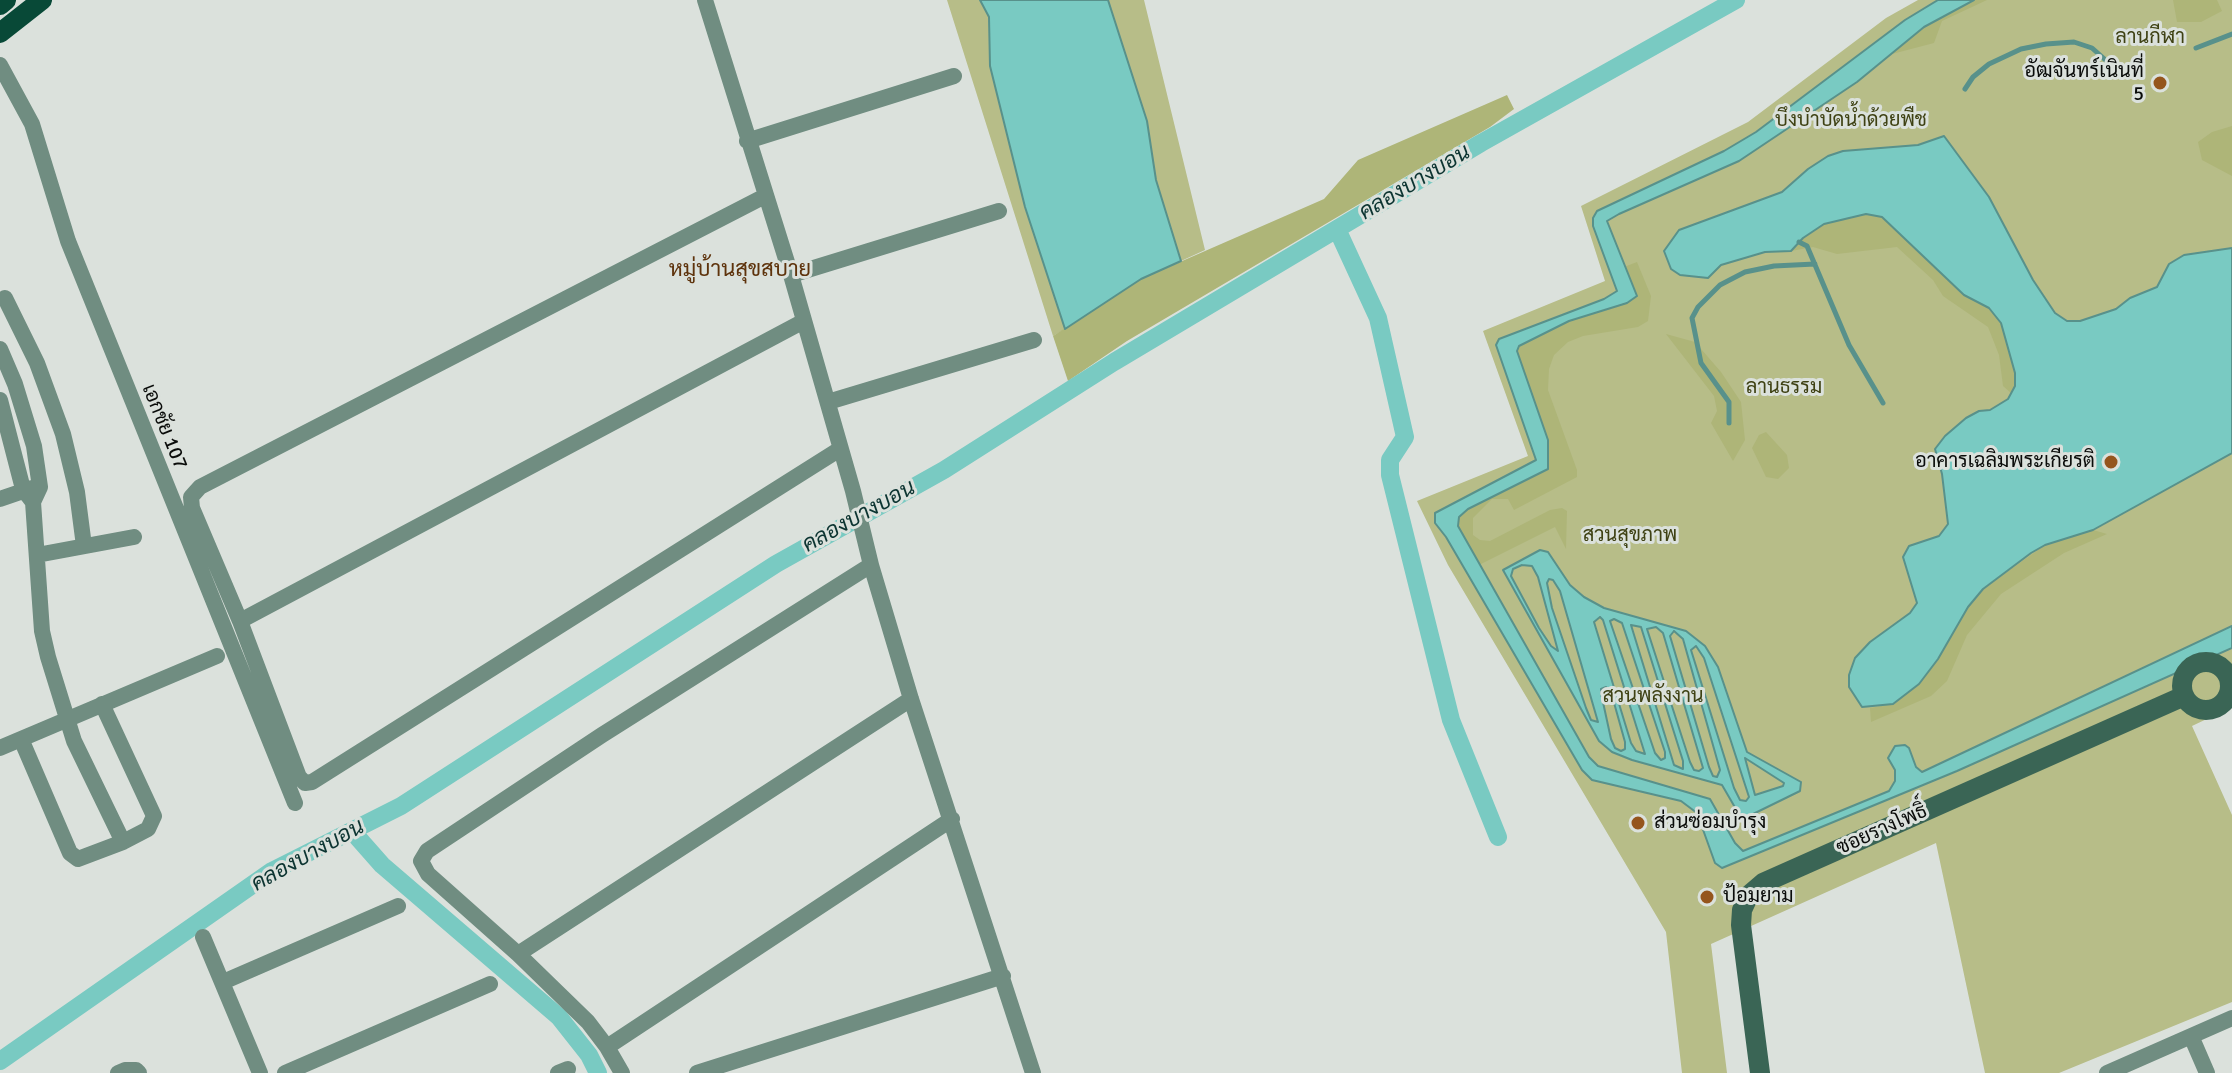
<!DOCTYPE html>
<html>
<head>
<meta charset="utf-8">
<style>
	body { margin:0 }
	canvas { display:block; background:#dbe1dc }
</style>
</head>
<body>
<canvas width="2232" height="1073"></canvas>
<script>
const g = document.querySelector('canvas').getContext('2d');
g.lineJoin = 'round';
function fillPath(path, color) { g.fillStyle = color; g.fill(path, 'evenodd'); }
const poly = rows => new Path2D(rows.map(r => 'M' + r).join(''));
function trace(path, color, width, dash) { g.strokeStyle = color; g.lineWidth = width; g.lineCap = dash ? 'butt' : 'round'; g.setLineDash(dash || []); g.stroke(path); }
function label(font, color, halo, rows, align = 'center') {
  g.font = font + ' Signika,Sarabun,sans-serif'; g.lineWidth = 6; g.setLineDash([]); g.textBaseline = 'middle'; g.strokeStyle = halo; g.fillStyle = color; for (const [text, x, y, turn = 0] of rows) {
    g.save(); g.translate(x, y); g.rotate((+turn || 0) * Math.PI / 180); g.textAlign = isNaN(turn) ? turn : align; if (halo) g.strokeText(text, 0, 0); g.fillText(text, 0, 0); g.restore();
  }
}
fillPath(poly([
	[947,0,980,0,989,16,990,66,1025,207,1065,329,1053,336],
	[1108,0,1144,0,1205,250,1181,261,1156,180,1147,121],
	[1918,0,2232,0,2232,707,2192,726,2232,815,2232,1002,2059,1073,1985,1073,1936,843,1711,944,1727,1073,1682,1073,1666,932,1448,565,1417,501,1528,456,1483,331,1605,281,1581,206,1748,122,1886,18]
]), '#b7bd88');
fillPath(poly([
	[1974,0,1987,0,1942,21,1934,43,1892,54,1924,27],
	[2173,0,2217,0,2222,11,2201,22,2177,22],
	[1507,95,1514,109,1490,127,1127,341,1068,381,1053,336,1141,279,1324,199,1358,160],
	[2232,126,2232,176,2202,160,2198,142,2212,132],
	[1866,214,1882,217,1964,295,1989,308,2001,323,2008,342,2015,373,2015,386,2011,393,2003,386,1999,355,1988,327,1943,296,1933,280,1897,247,1837,254,1813,247,1791,251,1803,238,1824,224],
	[1637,262,1651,296,1648,321,1638,327,1583,336,1568,342,1554,355,1549,369,1548,390,1577,470,1577,477,1514,510,1508,499,1492,499,1473,518,1473,535,1480,540,1490,541,1550,510,1562,508,1567,511,1566,549,1555,527,1479,565,1458,526,1459,517,1468,509,1548,469,1548,440,1517,351,1519,346,1569,321,1627,303,1637,296,1624,267],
	[1666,334,1695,342,1721,372,1741,402,1745,440,1733,461,1711,423,1717,411,1714,396],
	[1766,432,1787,455,1789,468,1778,479,1766,477,1752,448,1759,435],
	[2093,530,2107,534,2064,553,2001,594,1967,635,1947,681,1931,696,1871,722,1870,708,1893,704,1938,659,1968,607,1983,589,2045,545]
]), '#aeb578');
const water = poly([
	[980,0,1108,0,1147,121,1156,180,1181,261,1141,279,1065,329,1025,207,990,66,989,17,980,0],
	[1938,0,1974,0,1924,27,1857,82,1739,161,1619,214,1607,221,1637,296,1627,303,1569,321,1519,346,1517,351,1548,440,1548,469,1468,509,1459,517,1458,526,1589,757,1598,766,1710,799,1735,843,1743,851,1889,791,1895,781,1895,770,1888,758,1895,746,1905,745,1909,748,1916,767,1922,772,2232,626,2232,648,1957,771,1722,868,1715,863,1697,813,1681,801,1592,780,1582,770,1446,537,1435,523,1435,513,1536,460,1496,345,1499,339,1604,299,1617,291,1593,226,1593,218,1597,211,1724,151,1756,132,1905,20,1938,0],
	[1944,136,1989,197,2033,280,2055,313,2067,321,2080,321,2116,309,2130,298,2157,287,2169,264,2184,255,2232,248,2232,453,2093,530,2045,545,2031,553,1983,589,1968,607,1938,659,1919,684,1893,704,1862,707,1849,687,1849,675,1855,658,1870,642,1910,613,1917,603,1903,557,1909,546,1939,536,1948,524,1942,474,1935,449,1945,436,1966,418,1979,411,1990,410,2008,399,2015,386,2015,373,2001,323,1989,308,1964,295,1882,217,1866,214,1824,224,1803,238,1791,251,1765,252,1721,265,1708,278,1680,275,1671,269,1664,251,1679,230,1782,192,1808,169,1828,156,1843,151,1918,145,1944,136],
	[1540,550,1548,552,1570,585,1584,597,1604,608,1686,631,1705,646,1718,667,1747,752,1801,782,1800,791,1749,816,1740,816,1722,785,1632,760,1612,752,1599,741,1503,570,1540,550],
	[1522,565,1532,566,1538,577,1558,651,1551,646,1539,628,1511,576,1513,569,1522,565],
	[1549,579,1553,580,1560,591,1598,722,1591,720,1586,708,1552,608,1547,583,1549,579],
	[1600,617,1603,620,1645,754,1636,751,1631,743,1594,622,1600,617],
	[1614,619,1622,623,1665,752,1665,758,1661,760,1655,753,1610,621,1614,619],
	[1631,625,1641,627,1683,761,1683,769,1674,765,1631,625],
	[1656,627,1663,633,1703,768,1699,771,1694,770,1690,762,1647,629,1656,627],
	[1674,631,1683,639,1720,770,1717,777,1713,776,1709,767,1670,636,1674,631],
	[1696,646,1704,658,1749,797,1746,801,1740,800,1734,788,1691,650,1696,646],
	[1606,687,1611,692,1625,742,1625,749,1621,751,1615,748,1611,739,1601,693,1601,689,1606,687],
	[1745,758,1784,783,1783,786,1755,795,1745,758]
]);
fillPath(water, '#79cac2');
trace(water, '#58918b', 2);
trace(poly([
	[2196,48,2232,34],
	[1965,89,1973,77,1989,64,2021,49,2046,44,2074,42,2092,48,2119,72],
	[1799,242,1807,246,1849,345,1883,403],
	[1729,423,1729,402,1701,363,1692,318,1698,307,1720,285,1745,272,1774,266,1815,264]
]), '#58918b', 5);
trace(poly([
	[1337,229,1378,318,1405,437,1390,460,1390,475,1451,720,1498,837],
	[352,831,382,865,559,1017,589,1055,598,1073],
	[0,1061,272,871,401,806,776,564,944,470,1114,362,1481,143,1736,0]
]), '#79cac2', 18);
trace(poly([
	[705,0,791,275,853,491,871,565,911,699,1033,1073],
	[0,65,32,124,68,241,295,803],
	[747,141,954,76],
	[765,196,200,487,191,497,192,508,240,621,299,777,305,783,312,782,840,449],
	[791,275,999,211],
	[5,298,37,363,63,434,77,492,84,546],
	[0,349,15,384,34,446,40,487,33,502,42,631,48,657,74,741,123,842],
	[0,400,23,489,33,502],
	[828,402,1034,340],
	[0,499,32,488],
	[37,555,134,537],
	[240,621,804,321],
	[21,739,70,853,78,859,123,842,148,829,154,816,102,704],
	[0,748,217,656],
	[203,937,260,1073],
	[518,954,911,699],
	[223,982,398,906],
	[2191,1036,2207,1073],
	[607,1047,952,819],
	[118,1073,125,1070,136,1070,139,1073],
	[285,1073,490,984],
	[558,1073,568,1069],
	[622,1073,607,1047,588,1022,518,954,428,874,421,861,427,851,602,735,871,565],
	[697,1073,1003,976],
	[2107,1073,2232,1018]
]), '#708d81', 16);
trace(poly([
	'2182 686a24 24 0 1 1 48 0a24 24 0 1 1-48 0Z',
	[1760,1073,1741,925,1742,910,1749,895,1763,883,2184,696]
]), '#3a6555', 20);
trace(poly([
	[0,5,6,0],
	[0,33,42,0]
]), '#084937', 20);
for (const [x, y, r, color] of [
	[2160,83,8,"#95551d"],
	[2111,462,8,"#95551d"],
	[1638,823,8,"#95551d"],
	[1707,897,8,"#95551d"]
]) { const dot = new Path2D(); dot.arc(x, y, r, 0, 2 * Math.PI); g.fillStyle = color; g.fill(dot); trace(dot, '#dbe1dc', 3); }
label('20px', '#3e4113', '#dbe1dc', [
	["ลานกีฬา",2150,38],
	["บึงบำบัดน้ำด้วยพืช",1851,121],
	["ลานธรรม",1784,388],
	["สวนสุขภาพ",1630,536],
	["สวนพลังงาน",1653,697]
]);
label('20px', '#0a0c0a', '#dbe1dc', [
	["อัฒจันทร์เนินที่",2144,72],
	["5",2144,95],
	["อาคารเฉลิมพระเกียรติ",2095,462],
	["ส่วนซ่อมบำรุง",1654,823,"left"],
	["ป้อมยาม",1723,897,"left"]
], 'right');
label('20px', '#0a0c0a', '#dbe1dc', [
	["เอกชัย 107",164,427,68],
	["ซอยรางโพธิ์",1882,830,-24]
]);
label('italic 22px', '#0c3431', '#dbe1dc', [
	["คลองบางบอน",1415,183,-31],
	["คลองบางบอน",859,517,-29],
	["คลองบางบอน",308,856,-29]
]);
label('22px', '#5e330c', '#dbe1dc', [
	["หมู่บ้านสุขสบาย",740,270]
]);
</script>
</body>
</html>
